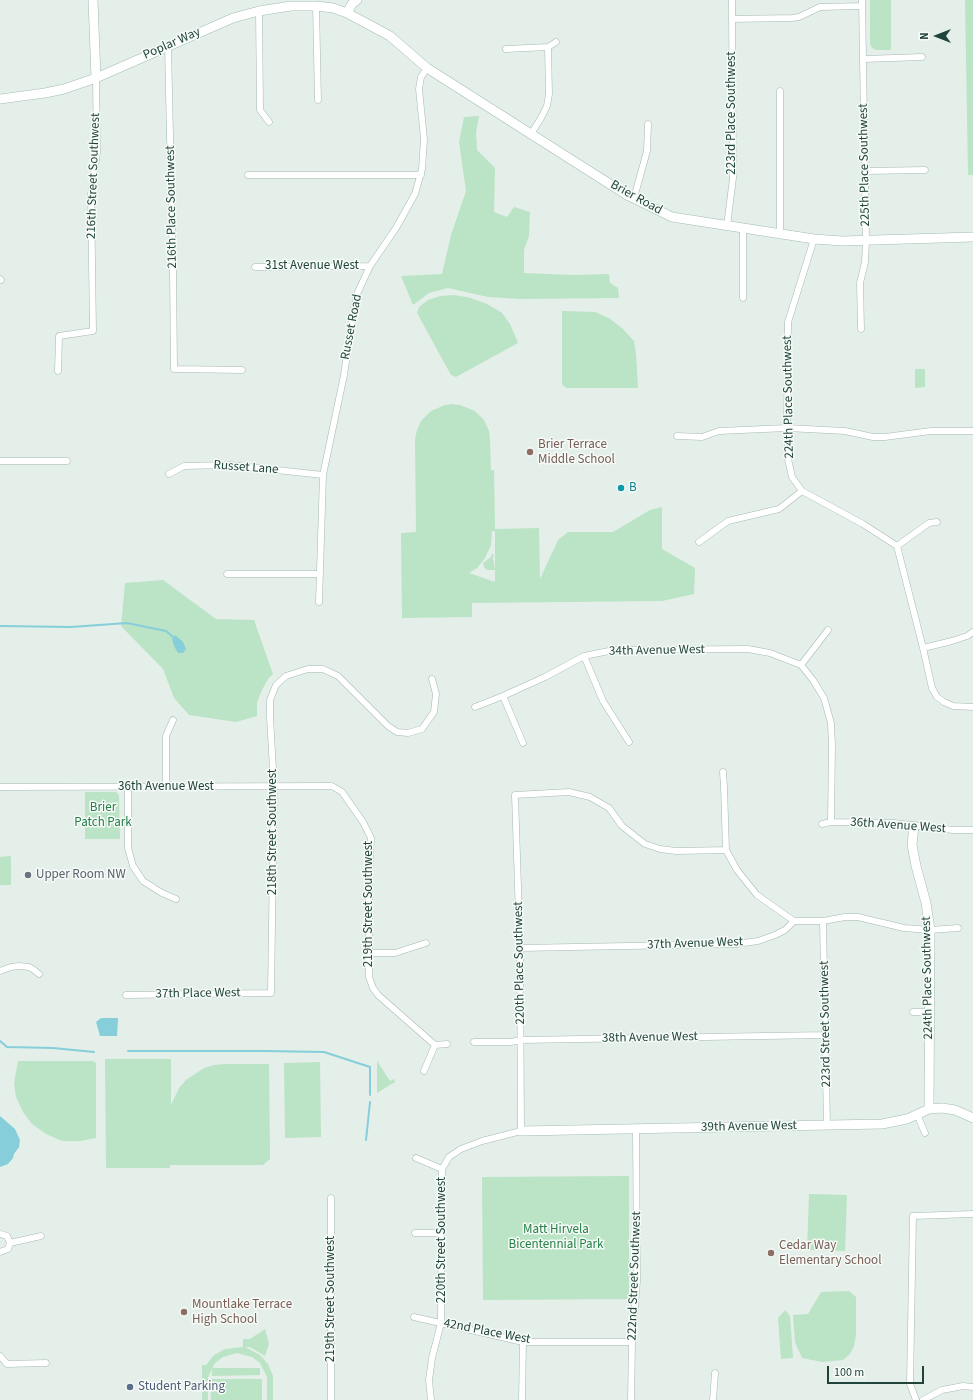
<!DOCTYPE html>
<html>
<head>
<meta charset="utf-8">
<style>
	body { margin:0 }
	#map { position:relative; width:973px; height:1400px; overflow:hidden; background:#e4efea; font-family:"Source Sans 3",sans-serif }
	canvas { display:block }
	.north { position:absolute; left:917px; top:16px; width:40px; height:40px; -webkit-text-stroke:3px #f6fbf8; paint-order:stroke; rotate:270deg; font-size:11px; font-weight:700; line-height:16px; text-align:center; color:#21443a }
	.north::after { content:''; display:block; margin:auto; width:14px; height:18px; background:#21443a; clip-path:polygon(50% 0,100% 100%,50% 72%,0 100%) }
	.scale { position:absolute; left:827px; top:1366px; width:97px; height:18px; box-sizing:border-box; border:2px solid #21443a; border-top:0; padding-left:5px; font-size:12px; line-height:14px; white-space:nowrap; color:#21443a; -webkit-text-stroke:3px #f6fbf8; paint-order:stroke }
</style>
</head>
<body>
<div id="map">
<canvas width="973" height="1400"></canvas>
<div class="north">N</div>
<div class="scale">100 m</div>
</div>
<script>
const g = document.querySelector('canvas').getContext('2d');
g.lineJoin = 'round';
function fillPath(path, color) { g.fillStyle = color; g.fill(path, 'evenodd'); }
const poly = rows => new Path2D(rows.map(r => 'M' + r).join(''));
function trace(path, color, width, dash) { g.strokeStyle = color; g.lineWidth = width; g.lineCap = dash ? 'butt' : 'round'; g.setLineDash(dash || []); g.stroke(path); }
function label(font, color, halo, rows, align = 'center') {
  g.font = font + ' "Source Sans 3",sans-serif'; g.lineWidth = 3; g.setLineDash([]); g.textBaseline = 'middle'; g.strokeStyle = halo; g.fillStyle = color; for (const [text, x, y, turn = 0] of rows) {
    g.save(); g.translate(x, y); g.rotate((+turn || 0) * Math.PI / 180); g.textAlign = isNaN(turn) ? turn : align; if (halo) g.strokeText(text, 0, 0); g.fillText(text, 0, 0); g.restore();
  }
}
fillPath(poly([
	[870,0,891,0,891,50,876,50,872,48,870,44],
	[965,0,973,0,973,175,968,175],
	[479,116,476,133,477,150,495,168,494,212,507,217,514,207,530,212,529,236,524,250,524,273,573,275,609,274,610,283,618,288,619,298,520,299,488,297,448,288,429,293,413,305,401,276,442,274,451,235,466,191,459,142,464,117],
	[454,295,471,298,487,304,502,313,510,324,518,343,456,377,451,375,417,313,419,307,428,300,440,296],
	[562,311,595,312,609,318,623,329,634,341,636,354,638,388,566,388,562,384],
	[915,369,925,369,925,387,915,388],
	[452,404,460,405,475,411,484,420,489,431,490,438,491,470,494,470,495,529,539,528,540,579,558,540,568,532,613,532,650,510,662,507,662,549,695,568,694,594,662,601,472,603,472,617,402,618,401,533,416,532,415,439,417,430,421,421,431,411,445,405],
	[492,531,495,531,495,582,469,573,477,568,485,558,491,545],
	[492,554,494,555,493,558,495,570,487,570,484,567,483,563,491,557],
	[163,580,216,619,254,620,273,674,268,679,262,690,257,702,257,716,236,722,189,715,174,698,163,669,121,626,125,583],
	[85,792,116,792,119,795,120,839,85,839],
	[11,856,11,885,0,885,0,857],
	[105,1059,171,1059,171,1105,179,1088,186,1080,204,1068,214,1065,225,1064,269,1064,270,1159,263,1165,170,1165,170,1168,106,1168],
	[18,1061,93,1061,96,1063,96,1138,81,1141,62,1141,46,1134,32,1124,23,1112,16,1097,14,1083],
	[377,1061,390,1081,394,1079,395,1082,377,1093],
	[320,1062,321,1137,285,1138,284,1063],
	[629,1176,629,1299,483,1300,482,1177],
	[809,1194,847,1195,845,1251,807,1250],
	[849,1291,856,1297,856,1335,854,1346,850,1354,843,1360,822,1362,802,1358,795,1342,793,1315,808,1314,821,1292],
	[785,1310,790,1316,793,1358,781,1359,778,1318],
	[265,1329,269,1344,265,1356,250,1347,245,1347,260,1355,268,1364,273,1376,273,1400,267,1400,267,1377,260,1363,252,1357,237,1353,223,1357,215,1363,208,1377,208,1400,202,1400,202,1365,206,1365,214,1355,225,1349,243,1347,243,1339,250,1339],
	[212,1368,260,1368,260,1375,212,1376],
	[210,1379,262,1379,262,1400,211,1400]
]), '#bbe3c5');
fillPath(poly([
	[175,635,183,642,186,649,183,653,178,653,174,646,172,639],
	[101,1018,118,1018,117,1036,100,1036,96,1022],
	[0,1116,15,1129,20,1140,19,1147,14,1154,13,1158,8,1164,0,1167]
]), '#86ceda');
trace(poly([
	[0,626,71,627,127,623,166,631,173,637],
	[0,1041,7,1047,53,1048,94,1052],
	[128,1051,265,1051,324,1052,370,1067,370,1095],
	[366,1140,370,1102]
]), '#86ceda', 2);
const street = poly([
	[316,6,318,100],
	[259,11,260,110,269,122],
	[732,19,792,18,799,17,820,7,862,6],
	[168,46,173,271,174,369,242,370],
	[548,47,556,42],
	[506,49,548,47],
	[864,59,922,57],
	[780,91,780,233],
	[531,134,541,118,547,106,549,94,548,47],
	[865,171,925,170],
	[248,175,421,175],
	[634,198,647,151,648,124],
	[727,226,733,178,732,0],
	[743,228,743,298],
	[814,239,788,322,787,428,788,459,792,477,802,491,863,524,897,546,923,648,932,688,937,697,944,702,953,706,973,707],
	[255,267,370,266],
	[0,279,1,280],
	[861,329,860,283,865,262,866,240,862,0],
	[58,371,59,336,93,331,91,194,97,153,96,78],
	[677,436,702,437,719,431,787,428,845,431,873,437,885,437,931,431,973,431],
	[0,461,67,461],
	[169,474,184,466,230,465,323,475],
	[699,542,728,521,779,509,802,491],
	[897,546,929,523,937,522],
	[227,574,320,574],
	[319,602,323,475,344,375,353,315,357,294,370,266,396,228,415,194,422,169,424,139,419,89,421,77,427,68],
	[923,648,952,641,967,636,973,632],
	[584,656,603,701,629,742],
	[801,665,828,630],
	[503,696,523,743],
	[475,707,503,696,545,677,584,656,614,650,748,649,770,653,801,665,813,680,824,698,831,723,832,747,831,822],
	[723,772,724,787,726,850,737,870,757,895,794,921],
	[166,786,166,736,173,720],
	[0,787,332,786,342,792,363,822,371,838,369,883,369,977,373,988,378,995,435,1045,447,1044],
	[128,787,128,848,133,866,143,881,162,893,176,899],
	[822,824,831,822,894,823,953,830,973,830],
	[823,921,827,1126],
	[520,948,736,944,758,941,775,935,785,930,794,921,823,921,845,917,858,917,904,928,930,930,958,928],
	[369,953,395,953,426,943],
	[0,971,11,967,19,966,29,967,34,970,39,974],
	[126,995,271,993,274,787,270,717,270,700,276,685,286,676,308,669,323,669,338,676,388,726,397,732,408,733,422,729,434,712,436,694,432,679],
	[913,1012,929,1012],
	[474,1042,511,1042,521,1040,826,1035],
	[424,1071,435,1045],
	[917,1114,925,1133],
	[416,1158,442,1169],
	[331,1198,331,1400],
	[415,1233,441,1233],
	[0,1234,7,1236,10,1243,8,1249,0,1252],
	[10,1243,41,1236],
	[414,1317,523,1342,632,1342],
	[0,1356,7,1364,46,1363],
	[431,1400,429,1380,432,1358,441,1323,442,1169,449,1157,461,1149,482,1141,521,1131,520,948,515,795,569,792,590,797,609,808,622,826,645,844,660,849,676,851,726,850],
	[522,1400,523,1342],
	[631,1400,632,1342,637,1281,636,1128],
	[713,1400,715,1373],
	[916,1400,910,1384,913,1216,973,1214],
	[923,1400,942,1390,963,1386,973,1387]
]);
const secondary = poly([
	[93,0,96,78],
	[347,13,352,4,357,0],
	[0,99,45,93,64,89,96,78,233,18,259,11,291,6,316,6,333,8,347,13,390,36,427,68,627,195,672,217,814,239,842,241,973,237],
	[914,826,912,845,916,866,926,903,930,930,929,1109],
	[521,1131,882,1124,907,1119,929,1109,942,1108,955,1110,973,1118]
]);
trace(street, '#a6b8b2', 7);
trace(secondary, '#a1bcb2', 10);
trace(street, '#fff', 6);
trace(secondary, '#fff', 9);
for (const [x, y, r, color] of [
	[530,452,4,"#8d6e63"],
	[621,488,4,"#0f9aa8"],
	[28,875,4,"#6b7280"],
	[771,1253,4,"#8d6e63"],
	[184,1312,4,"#8d6e63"],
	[130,1387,4,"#5c6f8a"]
]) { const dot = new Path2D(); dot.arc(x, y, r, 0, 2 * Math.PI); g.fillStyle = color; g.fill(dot); trace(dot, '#f6fbf8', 1.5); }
label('13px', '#21443a', '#f6fbf8', [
	["Poplar Way",172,44,-24],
	["223rd Place Southwest",732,113,-90],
	["225th Place Southwest",865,165,-91],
	["216th Street Southwest",94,176,-88],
	["Brier Road",636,198,29],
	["216th Place Southwest",172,207,-91],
	["31st Avenue West",312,266],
	["Russet Road",352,327,-79],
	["224th Place Southwest",789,397,-91],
	["Russet Lane",246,468,4],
	["34th Avenue West",657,651,-1],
	["36th Avenue West",166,787],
	["36th Avenue West",898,826,4],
	["218th Street Southwest",273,832,-90],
	["219th Street Southwest",369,904,-90],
	["37th Avenue West",695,944,-2],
	["220th Place Southwest",520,963,-91],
	["224th Place Southwest",928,978,-91],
	["37th Place West",198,994,-1],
	["223rd Street Southwest",826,1024,-91],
	["38th Avenue West",650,1038,-1],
	["39th Avenue West",749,1127,-1],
	["220th Street Southwest",442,1240,-90],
	["222nd Street Southwest",635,1276,-88],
	["219th Street Southwest",331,1299,-90],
	["42nd Place West",487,1332,11]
]);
label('13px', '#785e54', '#f6fbf8', [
	["Brier Terrace",538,445],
	["Middle School",538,460],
	["Cedar Way",779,1246],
	["Elementary School",779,1261],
	["Mountlake Terrace",192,1305],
	["High School",192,1320]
], 'left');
label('13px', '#0d838f', '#f6fbf8', [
	["B",629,488]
], 'left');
label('13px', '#268048', '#f6fbf8', [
	["Brier",103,808],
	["Patch Park",103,823],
	["Matt Hirvela",556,1230],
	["Bicentennial Park",556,1245]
]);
label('13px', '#5b616d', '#f6fbf8', [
	["Upper Room NW",36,875]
], 'left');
label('13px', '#4e5e75', '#f6fbf8', [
	["Student Parking",138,1387]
], 'left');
</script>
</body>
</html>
